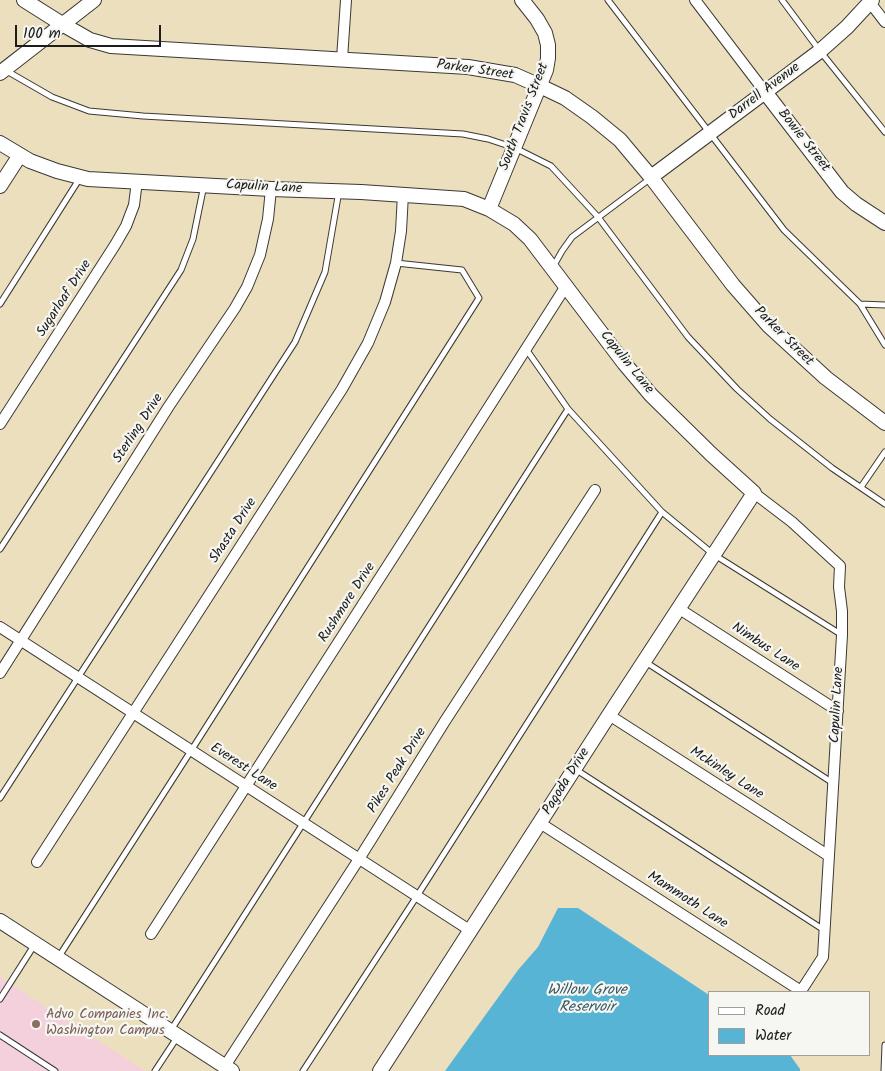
<!DOCTYPE html>
<html>
<head>
<meta charset="utf-8">
<style>
	body { margin:0 }
	#map { position:relative; width:885px; height:1071px; overflow:hidden; background:#ecdfbe; font-family:Kalam,sans-serif }
	canvas { display:block }
	.legend { position:absolute; left:708px; top:991px; width:162px; height:65px; box-sizing:border-box; background:#f6f6f2; border:1px solid #9f9f9c; margin:0; padding:6px 9px; list-style:none; font-size:15px; color:#1c1c1c }
	.legend li { display:flex; align-items:center; gap:10px; height:25px }
	.legend b { width:25px; border:1px solid #9f9f9c }
	.scale { position:absolute; left:15px; top:25px; width:146px; height:22px; box-sizing:border-box; border:2px solid #1c1c1c; border-top:0; padding-left:6px; font-size:15px; line-height:18px; white-space:nowrap; color:#1c1c1c; -webkit-text-stroke:4px #f6f6f2; paint-order:stroke }
</style>
</head>
<body>
<div id="map">
<canvas width="885" height="1071"></canvas>
<ul class="legend">
<li><b style="height:6px;background:#fff"></b>Road</li>
<li><b style="height:14px;background:#57b4d5"></b>Water</li>
</ul>
<div class="scale">100 m</div>
</div>
<script>
const g = document.querySelector('canvas').getContext('2d');
g.lineJoin = 'round';
function fillPath(path, color) { g.fillStyle = color; g.fill(path, 'evenodd'); }
const poly = rows => new Path2D(rows.map(r => 'M' + r).join(''));
function trace(path, color, width, dash) { g.strokeStyle = color; g.lineWidth = width; g.lineCap = dash ? 'butt' : 'round'; g.setLineDash(dash || []); g.stroke(path); }
function label(font, color, halo, rows, align = 'center') {
  g.font = font + ' Kalam,sans-serif'; g.lineWidth = 4.5; g.setLineDash([]); g.textBaseline = 'middle'; g.strokeStyle = halo; g.fillStyle = color; for (const [text, x, y, turn = 0] of rows) {
    g.save(); g.translate(x, y); g.rotate((+turn || 0) * Math.PI / 180); g.textAlign = isNaN(turn) ? turn : align; if (halo) g.strokeText(text, 0, 0); g.fillText(text, 0, 0); g.restore();
  }
}
fillPath(poly([
	[0,977,145,1071,0,1071]
]), '#f4cfdc');
fillPath(poly([
	[558,908,578,908,709,995,709,1055,790,1055,800,1069,800,1071,445,1071,518,970,538,947]
]), '#57b4d5');
const lane = poly([
	[608,0,784,230,860,304,885,345],
	[782,0,820,51,885,132],
	[5,70,52,97,89,111,143,116,463,134,488,139,515,148,551,166,598,217,688,337,737,389,770,419,832,468,885,504],
	[553,267,562,251,572,237,651,178],
	[0,304,80,178],
	[860,304,885,305],
	[526,349,568,409,662,512,713,554,842,635],
	[861,487,885,452],
	[0,549,181,270,193,239,204,185],
	[644,661,833,783],
	[575,769,824,930],
	[0,798,295,342,325,272,339,191],
	[58,958,196,743,479,298,462,270,396,263],
	[0,999,35,944],
	[171,1030,568,409],
	[0,1035,55,1071],
	[155,1071,178,1036],
	[303,1071,417,896,662,512],
	[884,1071,885,1045]
]);
const street = poly([
	[695,0,765,92],
	[868,0,885,22],
	[342,59,346,0],
	[0,424,115,245,126,226,134,205,137,181],
	[678,608,838,711],
	[0,627,471,931],
	[0,673,169,406,235,308,247,287,260,255,268,219,271,189],
	[609,715,829,856],
	[540,823,801,991,823,957,842,635,842,611,839,587,840,566,792,522,754,493],
	[37,862,342,389,368,343,385,302,396,263,401,231,403,194],
	[151,934,408,534,566,286],
	[225,1066,359,859,445,721,595,490]
]);
const secondary = poly([
	[24,0,62,24,90,40,111,46,468,67,515,75,540,86,565,98,592,117,620,140,651,177,733,285,768,325,826,378,885,423],
	[0,73,94,0],
	[765,92,842,192,856,204,885,223],
	[0,143,30,161,57,171,88,179,271,189,361,192,464,199,489,209,514,224,530,239,624,363,651,395,711,454,754,493,609,715,380,1071],
	[651,177,820,51,847,27,872,0],
	[0,186,20,155],
	[489,209,546,70,548,58,548,45,545,33,537,19,522,0],
	[0,921,232,1071]
]);
trace(lane, '#3b3934', 7);
trace(street, '#3b3934', 12);
trace(secondary, '#3b3934', 16);
trace(lane, '#fff', 5);
trace(street, '#fff', 10);
trace(secondary, '#fff', 14);
for (const [x, y, r, color] of [
	[36,1024,5,"#8d6e63"]
]) { const dot = new Path2D(); dot.arc(x, y, r, 0, 2 * Math.PI); g.fillStyle = color; g.fill(dot); trace(dot, '#f6f6f2', 2); }
label('14px', '#1c1c1c', '#f6f6f2', [
	["Parker Street",475,71,8],
	["Darrell Avenue",765,92,-37],
	["South Travis Street",525,117,-69],
	["Bowie Street",803,141,52],
	["Capulin Lane",264,188,3],
	["Sugarloaf Drive",65,299,-57],
	["Parker Street",783,337,45],
	["Capulin Lane",626,363,51],
	["Sterling Drive",139,429,-57],
	["Shasta Drive",234,531,-57],
	["Rushmore Drive",348,603,-57],
	["Nimbus Lane",765,648,33],
	["Capulin Lane",838,705,-87],
	["Everest Lane",243,768,33],
	["Pikes Peak Drive",398,771,-58],
	["Mckinley Lane",726,774,33],
	["Pagoda Drive",567,782,-58],
	["Mammoth Lane",687,901,33]
]);
label('14px', '#785e54', '#f6f6f2', [
	["Advo Companies Inc.",46,1016],
	["Washington Campus",46,1032]
], 'left');
label('italic 15px', '#345966', '#f6f6f2', [
	["Willow Grove",587,991],
	["Reservoir",587,1008]
]);
</script>
</body>
</html>
